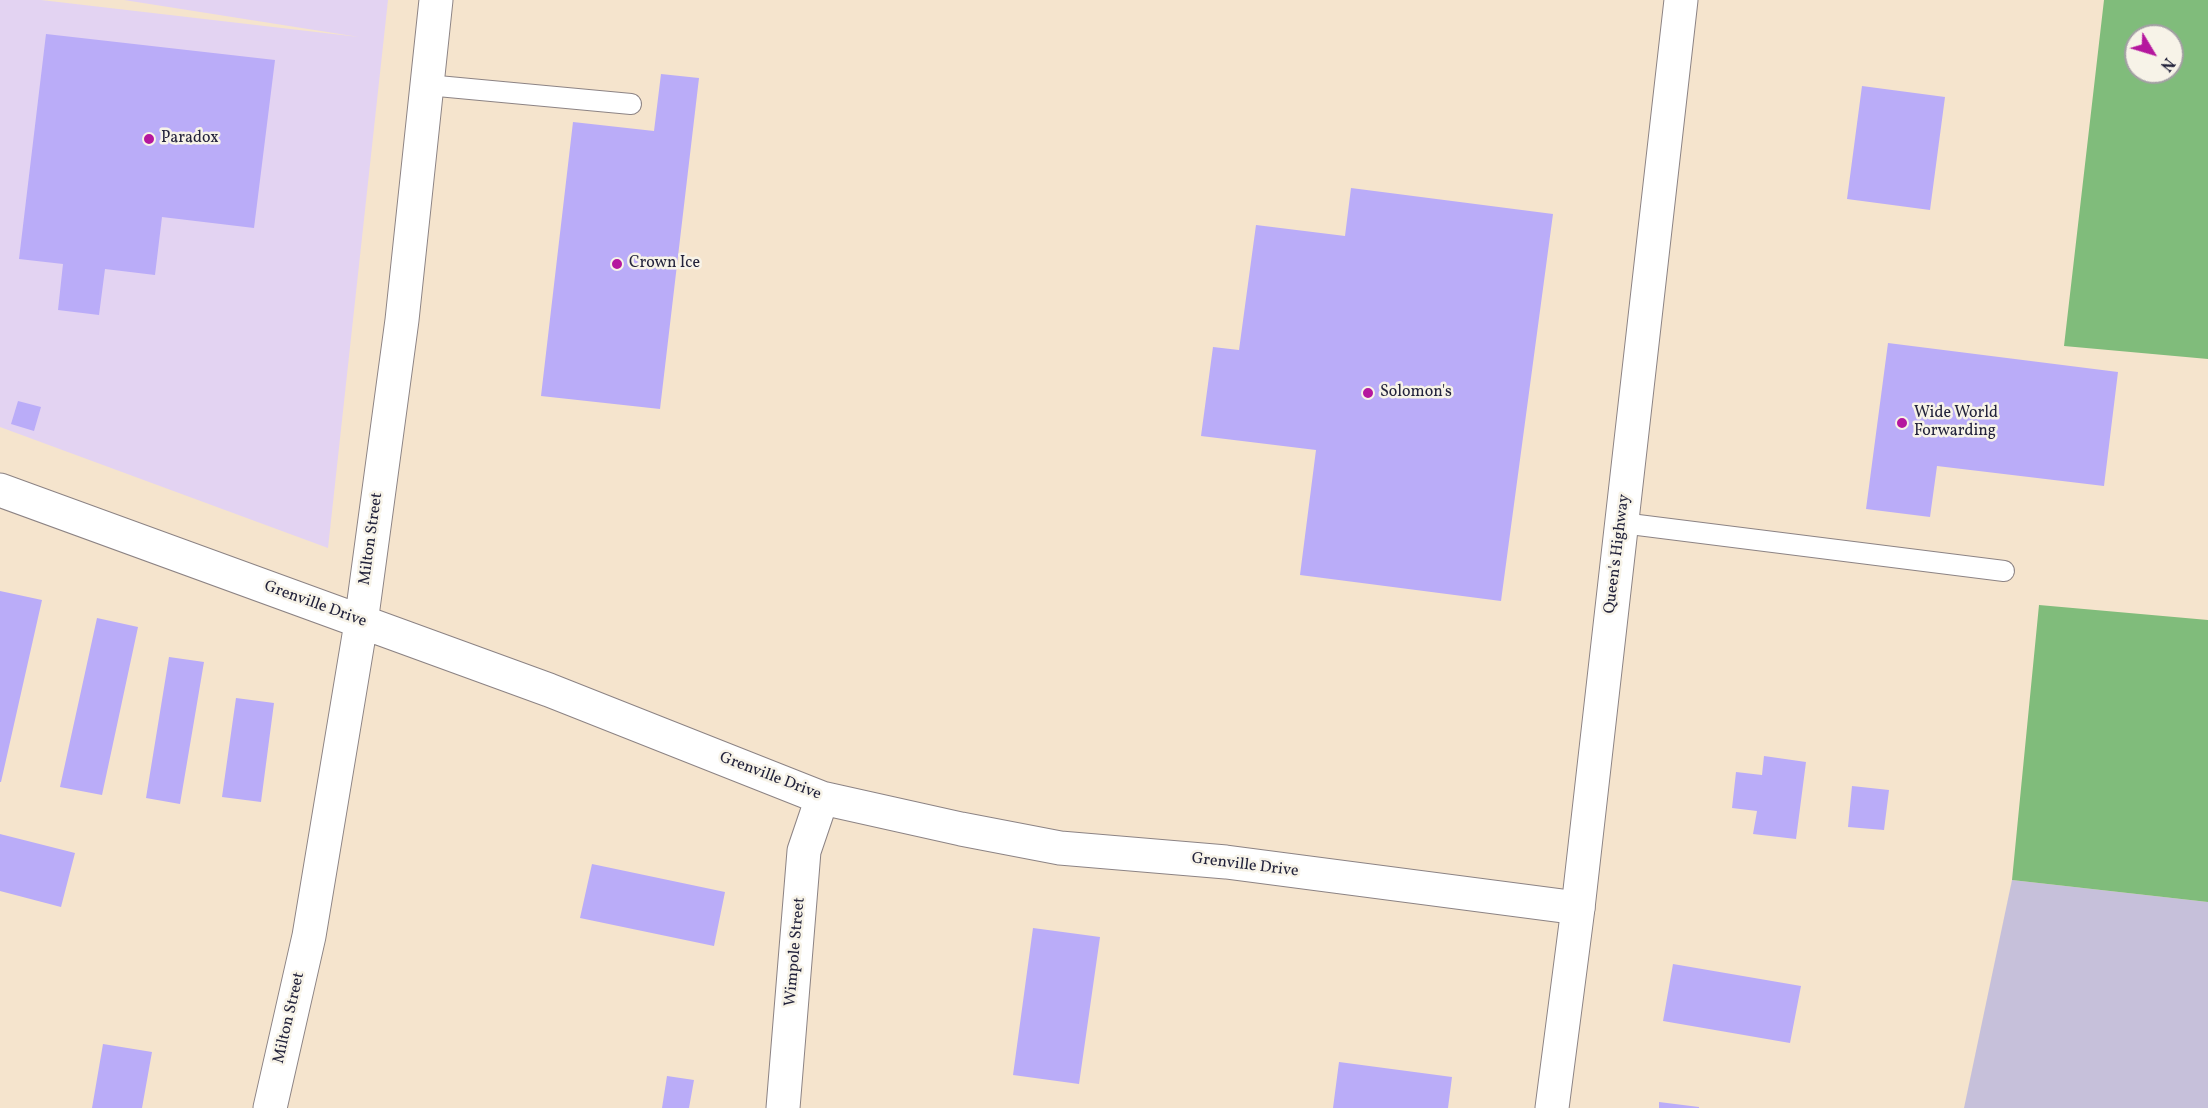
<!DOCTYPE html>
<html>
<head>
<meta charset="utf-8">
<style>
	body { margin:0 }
	#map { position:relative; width:2208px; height:1108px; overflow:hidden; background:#f5e4cd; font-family:Vollkorn,serif }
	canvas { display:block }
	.north { position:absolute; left:2124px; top:24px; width:60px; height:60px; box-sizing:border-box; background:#f7f3e8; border:2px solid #a29fa3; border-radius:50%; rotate:128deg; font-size:16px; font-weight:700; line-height:24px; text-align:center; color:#22223b }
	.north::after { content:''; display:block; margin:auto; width:21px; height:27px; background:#b5179e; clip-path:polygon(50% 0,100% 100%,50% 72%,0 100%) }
</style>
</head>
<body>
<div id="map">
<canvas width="2208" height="1108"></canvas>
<div class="north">N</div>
</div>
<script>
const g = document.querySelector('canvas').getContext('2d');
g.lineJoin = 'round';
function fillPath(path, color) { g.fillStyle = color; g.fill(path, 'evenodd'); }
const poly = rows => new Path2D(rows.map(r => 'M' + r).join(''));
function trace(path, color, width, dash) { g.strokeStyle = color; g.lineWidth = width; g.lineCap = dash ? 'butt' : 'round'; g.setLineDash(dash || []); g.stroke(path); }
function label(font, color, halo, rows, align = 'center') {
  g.font = font + ' Vollkorn,serif'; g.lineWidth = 5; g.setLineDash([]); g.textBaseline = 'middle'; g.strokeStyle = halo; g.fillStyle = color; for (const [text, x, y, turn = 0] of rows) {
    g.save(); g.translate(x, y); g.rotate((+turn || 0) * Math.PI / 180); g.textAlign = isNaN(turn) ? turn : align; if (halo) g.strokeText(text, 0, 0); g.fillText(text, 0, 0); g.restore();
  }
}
fillPath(poly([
	[0,0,41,0,359,37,124,0,388,0,328,548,0,427]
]), '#e3d3f2');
fillPath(poly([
	[2012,880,2208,902,2208,1108,1964,1108]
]), '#c6c0da');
fillPath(poly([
	[2104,0,2208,0,2208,359,2064,346],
	[2136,36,2172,36,2172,72,2136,72],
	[2039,605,2208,620,2208,902,2012,880]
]), '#80bc7b');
fillPath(poly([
	[46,34,275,60,254,228,162,217,155,275,105,269,99,315,58,310,63,264,19,259],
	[661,74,699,78,660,409,541,396,573,122,654,131],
	[1862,86,1945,97,1930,210,1847,199],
	[1351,188,1553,214,1501,601,1300,575,1316,450,1201,436,1213,347,1239,350,1256,225,1345,236],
	[1888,343,2118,372,2104,486,1937,466,1930,517,1866,509],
	[18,401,41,407,34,431,11,424],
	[0,591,42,600,1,782,0,782],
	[97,618,138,627,102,795,60,787],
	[169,657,204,662,180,804,146,798],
	[236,698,274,703,261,802,222,797],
	[1764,756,1806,762,1796,839,1753,834,1757,811,1732,808,1736,772,1762,775],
	[1852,786,1889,790,1884,830,1848,827],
	[0,834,75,853,61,907,0,891],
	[592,864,725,892,714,946,580,918],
	[1033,928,1100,937,1079,1084,1013,1075],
	[1673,964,1801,986,1790,1043,1663,1021],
	[103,1044,152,1052,142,1108,92,1108],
	[1339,1062,1452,1077,1448,1108,1333,1108],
	[667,1076,694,1080,689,1108,662,1108],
	[1659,1102,1699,1107,1699,1108,1659,1108]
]), '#baacf8');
const lane = poly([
	[427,85,631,104],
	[1622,523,2004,571]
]);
const street = poly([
	[0,490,549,690,822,798,961,829,1060,848,1226,862,1578,908],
	[270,1108,309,936,361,623,402,320,436,0],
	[783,1108,804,851,822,798]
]);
const primary = poly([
	[1552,1108,1578,908,1681,0]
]);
trace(lane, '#8c8384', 22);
trace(street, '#8c8384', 35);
trace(primary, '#8c8384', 35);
trace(lane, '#fff', 20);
trace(street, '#fff', 33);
trace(primary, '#fff', 33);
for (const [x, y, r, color] of [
	[149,139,6,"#b5179e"],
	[617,264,6,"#b5179e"],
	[1368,393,6,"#b5179e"],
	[1902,423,6,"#b5179e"]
]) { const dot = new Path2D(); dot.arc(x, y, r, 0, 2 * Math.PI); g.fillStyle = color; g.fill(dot); trace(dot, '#f7f3e8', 2); }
label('16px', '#22223b', '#f7f3e8', [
	["Paradox",161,139],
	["Crown Ice",629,264],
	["Solomon's",1380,393],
	["Wide World",1914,414],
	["Forwarding",1914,432]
], 'left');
label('16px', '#22223b', '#f7f3e8', [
	["Milton Street",372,539,-82],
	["Queen's Highway",1618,554,-83],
	["Grenville Drive",315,605,20],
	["Grenville Drive",770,777,21],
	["Grenville Drive",1245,866,7],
	["Wimpole Street",796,952,-85],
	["Milton Street",290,1018,-77]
]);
</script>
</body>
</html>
